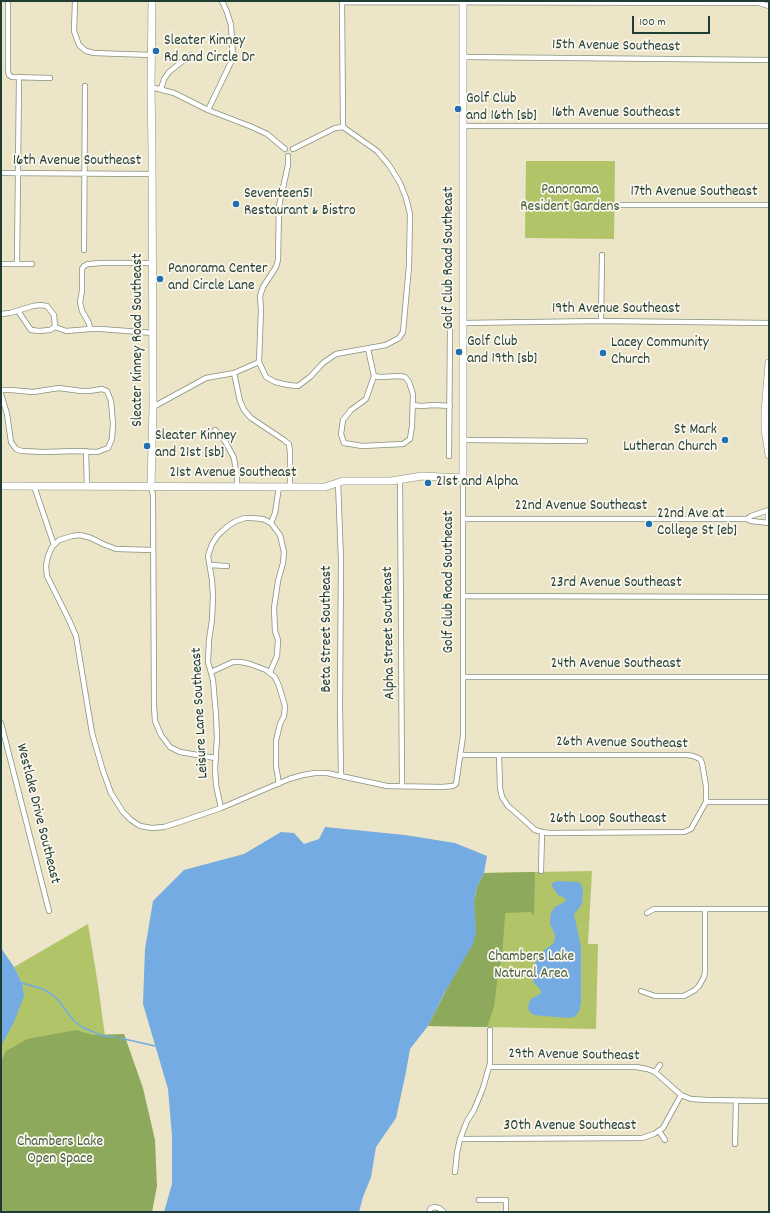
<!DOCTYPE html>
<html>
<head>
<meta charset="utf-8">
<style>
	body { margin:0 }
	#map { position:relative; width:770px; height:1213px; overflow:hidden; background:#ece5c7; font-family:Dekko,sans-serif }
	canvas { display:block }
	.frame { position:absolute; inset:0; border:2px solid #1f3d34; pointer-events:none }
	.scale { position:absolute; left:632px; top:16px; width:78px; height:18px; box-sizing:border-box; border:2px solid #1f3d34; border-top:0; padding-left:5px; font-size:12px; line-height:14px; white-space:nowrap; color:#1f3d34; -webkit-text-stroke:3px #fbf7ec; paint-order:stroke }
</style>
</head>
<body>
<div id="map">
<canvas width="770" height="1213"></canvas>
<div class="frame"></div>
<div class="scale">100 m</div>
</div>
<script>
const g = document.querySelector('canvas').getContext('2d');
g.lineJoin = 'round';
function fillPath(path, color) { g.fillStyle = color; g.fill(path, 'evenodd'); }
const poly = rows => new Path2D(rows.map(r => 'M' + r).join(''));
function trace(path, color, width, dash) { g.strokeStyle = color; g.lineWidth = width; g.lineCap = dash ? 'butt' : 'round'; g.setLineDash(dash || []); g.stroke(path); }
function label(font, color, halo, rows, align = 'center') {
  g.font = font + ' Dekko,sans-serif'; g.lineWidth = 3.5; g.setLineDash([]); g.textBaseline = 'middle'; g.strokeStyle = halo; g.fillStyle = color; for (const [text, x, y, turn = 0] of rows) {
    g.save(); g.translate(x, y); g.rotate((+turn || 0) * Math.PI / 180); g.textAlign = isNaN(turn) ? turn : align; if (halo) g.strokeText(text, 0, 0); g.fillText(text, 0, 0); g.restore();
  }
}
fillPath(poly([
	[526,161,615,161,614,239,525,238],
	[592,871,588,944,598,944,596,1029,428,1026,445,992,474,901,484,873],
	[88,924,98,985,119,1138,1,1212,1,1046,22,983,14,967]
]), '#b2c468');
fillPath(poly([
	[535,872,534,916,532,913,530,912,506,913,505,916,502,957,498,975,494,1007,487,1027,428,1026,476,933,474,901,477,887,484,873],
	[76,1030,93,1035,124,1034,143,1088,155,1140,157,1186,152,1212,1,1212,1,1062,6,1051,27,1039]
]), '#8daa5c');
fillPath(poly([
	[325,827,405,835,455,843,487,856,484,873,477,887,474,901,476,933,473,944,445,992,428,1026,410,1049,406,1072,396,1118,376,1147,371,1177,363,1197,359,1212,164,1212,172,1184,172,1136,168,1089,143,1004,145,949,153,901,184,870,244,854,281,832,294,833,304,844,319,839],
	[557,881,579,882,582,886,583,891,582,903,580,907,574,914,581,947,581,1003,579,1011,576,1016,570,1018,543,1016,534,1015,530,1012,528,1008,530,1000,534,997,539,995,541,992,540,989,534,983,533,979,532,972,535,963,544,950,553,944,555,939,555,935,550,923,551,913,555,907,566,901,565,898,558,895,552,886,552,883],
	[1,948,14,967,22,983,24,996,14,1022,1,1046]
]), '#74abe3');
trace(poly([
	[22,983,43,989,54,996,59,1001,73,1020,82,1027,103,1036,115,1037],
	[120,1038,155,1046]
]), '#74abe3', 1.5);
const street = poly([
	[75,1,74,31,79,45,86,51,94,53,152,55],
	[342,1,343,127],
	[342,2,759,3,769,6],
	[8,4,8,71,9,75,12,77,50,78],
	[463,57,769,60],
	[151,87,174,93,208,110,252,127,267,134,285,149],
	[161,89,164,79,169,72,190,55],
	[208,110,233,58,231,25,227,12,222,1],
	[463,126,769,126],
	[288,156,288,165,279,206,278,260,276,267,263,287,260,296,261,310,259,362,266,377,275,382,288,385,298,386,310,377,323,363,336,354,386,345,399,338,403,332,409,266,410,214,406,198,400,183,389,165,377,151,343,127,335,128,293,149],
	[1,173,152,174],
	[619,205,769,205],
	[84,250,85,86],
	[1,264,32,264],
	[17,264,19,78],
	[18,311,31,330,39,331,50,330,55,327],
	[1,314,10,313,33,306,40,305,47,306,54,315,55,327],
	[601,321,602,255],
	[463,323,601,321,769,323],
	[55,327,66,331,90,329,101,329,153,333],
	[90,329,89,323,82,311,80,302,82,291,82,269,84,266,88,264,101,263,152,263],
	[368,349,374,376,366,399,351,410,343,420,341,434,344,443,362,446,403,444,410,439,412,426,413,394,409,382,405,377,400,376,380,377,374,376],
	[234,373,240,401,244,410,251,418,284,440,289,444,290,453,290,487],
	[1,390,11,390,33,392,59,388,81,391,89,391,102,389,107,391,111,401,113,424,112,439,108,448,97,452,77,451,44,452,22,451,16,449,11,442,7,414,1,394],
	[413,405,421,406,434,405,450,406],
	[153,407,206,378,234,373,259,362],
	[215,430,225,441,234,458,237,478,237,487],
	[463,440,585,441],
	[86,451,87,487],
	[449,456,450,328],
	[400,480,402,786],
	[338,482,341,560,340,704,341,776],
	[34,486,54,545],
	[151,487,153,495,154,706,155,721,161,735,170,747,180,752,215,758],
	[463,519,747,519,751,521,769,523],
	[747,519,751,516,769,510],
	[271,523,275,513,279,487],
	[153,550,116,549,103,544,91,538,80,535,72,536,59,540,52,547,48,556,46,566,47,576,69,620,76,636,92,733,103,771,111,793,123,812,131,820,140,826,152,828,164,827,183,821,221,808,289,779,303,775,315,773,327,773,387,786,442,787,453,786,456,784,463,736,463,478],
	[210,565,227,566],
	[463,596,769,597],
	[211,672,233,662,241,662,250,664,266,670,275,677,279,686,285,706,284,716,280,724,276,741,276,766,279,784],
	[270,672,277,656,278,640,275,631,274,608,278,581,283,563,284,552,280,535,271,523],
	[463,677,769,677],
	[1,723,49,911],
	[461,755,687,755,693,756,700,759,702,763,706,786,706,802,691,829,684,832,549,833,542,832,535,830,522,818,508,806,502,797,500,788,499,755],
	[706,802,769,802],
	[221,808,216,785,215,768,217,738,216,715,213,680,208,662,209,640,212,620,213,596,212,580,208,556,212,544,218,535,228,526,236,521,245,518,251,518,263,519,271,523],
	[541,871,542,832],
	[647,913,654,909,769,909],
	[641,991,655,996,684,996,695,990,699,986,704,977,705,972,705,909],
	[489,1067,636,1067,647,1069,655,1072,681,1095,691,1099,707,1100,769,1101],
	[655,1072,660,1065],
	[659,1131,665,1140],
	[460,1139,642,1138,654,1134,663,1128,681,1095],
	[735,1144,736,1101],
	[455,1172,457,1153,460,1139,467,1121,474,1110,483,1088,489,1067,490,1063,490,1030],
	[479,1200,506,1200,506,1212],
	[429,1212,431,1208,434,1207,439,1208,444,1212]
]);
const secondary = poly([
	[1,486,318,487,325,487,343,481,391,481,422,476,463,478,463,1],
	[151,487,153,407,152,151,151,87,152,1]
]);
const primary = poly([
	[769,363,765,412,765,429,769,455],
	[769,514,769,520]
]);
trace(street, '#86917e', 6);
trace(secondary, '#86917e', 8);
trace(primary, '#86917e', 8);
trace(street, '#fff', 4.5);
trace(secondary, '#fff', 7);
trace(primary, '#fff', 7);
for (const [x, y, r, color] of [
	[156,51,4,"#1f6fb2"],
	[458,109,4,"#1f6fb2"],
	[236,204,4,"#1f6fb2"],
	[160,279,4,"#1f6fb2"],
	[459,352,4,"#1f6fb2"],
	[603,353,4,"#1f6fb2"],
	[725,440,4,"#1f6fb2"],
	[147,446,4,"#1f6fb2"],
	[428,483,4,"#1f6fb2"],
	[649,524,4,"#1f6fb2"]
]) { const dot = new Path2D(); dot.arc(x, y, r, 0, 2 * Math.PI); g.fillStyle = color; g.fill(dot); trace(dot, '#fbf7ec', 1.5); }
label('15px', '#1f3d34', '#fbf7ec', [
	["Sleater Kinney",164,42],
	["Rd and Circle Dr",164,59],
	["Golf Club",466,100],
	["and 16th [sb]",466,117],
	["Seventeen51",244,195],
	["Restaurant & Bistro",244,212],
	["Panorama Center",168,270],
	["and Circle Lane",168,287],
	["Golf Club",467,343],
	["and 19th [sb]",467,360],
	["Lacey Community",611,344],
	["Church",611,361],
	["St Mark",717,431,"right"],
	["Lutheran Church",717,448,"right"],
	["Sleater Kinney",155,437],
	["and 21st [sb]",155,454],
	["21st and Alpha",436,483],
	["22nd Ave at",657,515],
	["College St [eb]",657,532]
], 'left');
label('15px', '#1f3d34', '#fbf7ec', [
	["15th Avenue Southeast",616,47,1],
	["16th Avenue Southeast",616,114],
	["16th Avenue Southeast",77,162],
	["17th Avenue Southeast",694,193],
	["Golf Club Road Southeast",450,258,-90],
	["19th Avenue Southeast",616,310],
	["Sleater Kinney Road Southeast",139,340,-90],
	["21st Avenue Southeast",233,474],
	["22nd Avenue Southeast",581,507],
	["Golf Club Road Southeast",450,582,-90],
	["23rd Avenue Southeast",616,584],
	["Beta Street Southeast",328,629,-90],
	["Alpha Street Southeast",390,633,-91],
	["24th Avenue Southeast",616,665],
	["Leisure Lane Southeast",201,713,-93],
	["26th Avenue Southeast",622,744,1],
	["Westlake Drive Southeast",37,814,76],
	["26th Loop Southeast",608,820],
	["29th Avenue Southeast",574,1056,1],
	["30th Avenue Southeast",570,1127]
]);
label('15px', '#445f41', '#fbf7ec', [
	["Panorama",570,191],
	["Resident Gardens",570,208],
	["Chambers Lake",531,958],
	["Natural Area",531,975],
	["Chambers Lake",60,1143],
	["Open Space",60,1160]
]);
</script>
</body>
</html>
